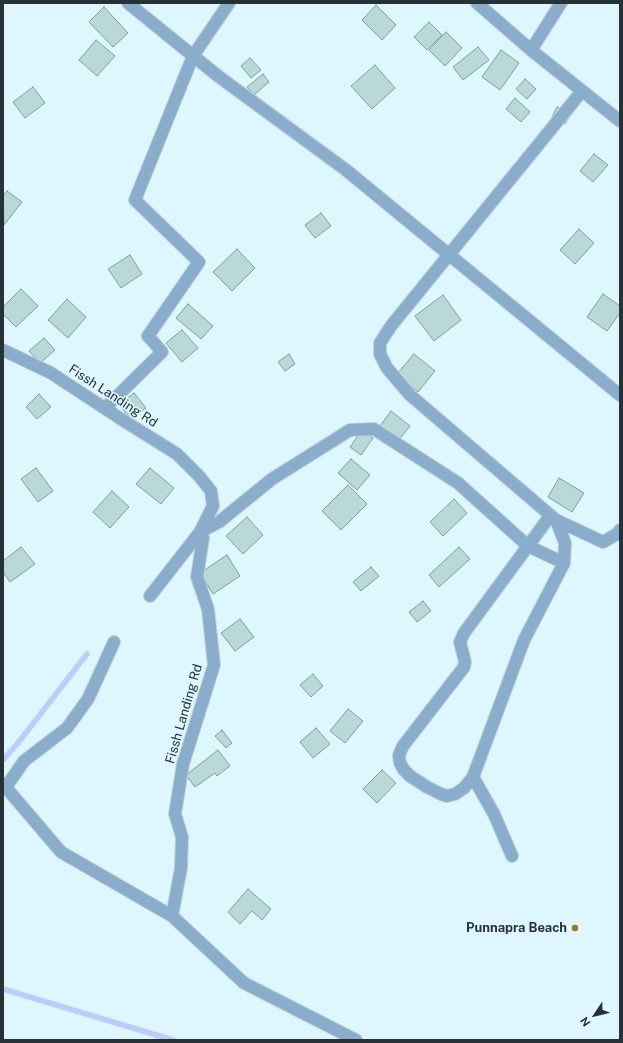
<!DOCTYPE html>
<html>
<head>
<meta charset="utf-8">
<style>
	body { margin:0 }
	#map { position:relative; width:623px; height:1043px; overflow:hidden; background:#def6fd; font-family:"Public Sans",sans-serif }
	canvas { display:block }
	.frame { position:absolute; inset:0; border:4px solid #263235; pointer-events:none }
	.north { position:absolute; left:575px; top:995px; width:40px; height:40px; -webkit-text-stroke:3px #def6fd; paint-order:stroke; rotate:235deg; font-size:11px; font-weight:700; line-height:16px; text-align:center; color:#263235 }
	.north::after { content:''; display:block; margin:auto; width:14px; height:18px; background:#263235; clip-path:polygon(50% 0,100% 100%,50% 72%,0 100%) }
</style>
</head>
<body>
<div id="map">
<canvas width="623" height="1043"></canvas>
<div class="frame"></div>
<div class="north">N</div>
</div>
<script>
const g = document.querySelector('canvas').getContext('2d');
g.lineJoin = 'round';
const poly = rows => new Path2D(rows.map(r => 'M' + r).join(''));
function trace(path, color, width, dash) { g.strokeStyle = color; g.lineWidth = width; g.lineCap = dash ? 'butt' : 'round'; g.setLineDash(dash || []); g.stroke(path); }
function fillPath(path, color) { g.fillStyle = color; g.fill(path, 'evenodd'); }
function label(font, color, halo, rows, align = 'center') {
  g.font = font + ' "Public Sans",sans-serif'; g.lineWidth = 3; g.setLineDash([]); g.textBaseline = 'middle'; g.strokeStyle = halo; g.fillStyle = color; for (const [text, x, y, turn = 0] of rows) {
    g.save(); g.translate(x, y); g.rotate((+turn || 0) * Math.PI / 180); g.textAlign = isNaN(turn) ? turn : align; if (halo) g.strokeText(text, 0, 0); g.fillText(text, 0, 0); g.restore();
  }
}
trace(poly([
	[3,760,18,743,87,654],
	[3,989,173,1040]
]), '#bcccfb', 5.5);
const building = poly([
	[376,5,396,25,382,40,362,20,376,5],
	[104,7,128,33,113,47,89,22,104,7],
	[429,22,442,35,427,50,414,37,429,22],
	[446,32,462,48,445,66,429,50,446,32],
	[96,40,115,56,97,76,79,60,96,40],
	[478,47,489,60,463,80,453,67,478,47],
	[501,50,519,63,500,90,482,77,501,50],
	[250,58,261,70,251,78,241,66,250,58],
	[375,65,395,88,372,109,351,86,375,65],
	[263,74,269,82,254,95,247,87,263,74],
	[525,79,536,89,527,99,516,89,525,79],
	[33,87,45,103,25,118,13,102,33,87],
	[515,98,530,112,521,122,506,109,515,98],
	[557,107,571,114,565,124,552,117,557,107],
	[594,154,608,165,593,182,580,171,594,154],
	[7,191,22,202,4,225,3,196,7,191],
	[321,213,331,226,315,238,305,225,321,213],
	[579,229,594,243,575,264,560,250,579,229],
	[237,249,255,268,232,291,213,272,237,249],
	[130,255,142,274,121,288,108,269,130,255],
	[21,289,38,306,16,327,3,314,3,307,21,289],
	[603,294,620,306,620,313,607,331,587,317,603,294],
	[443,295,461,320,434,341,415,316,443,295],
	[67,299,86,317,68,338,48,320,67,299],
	[188,304,213,326,201,339,176,318,188,304],
	[182,330,198,348,182,362,166,343,182,330],
	[44,338,55,350,40,363,29,351,44,338],
	[289,354,295,364,285,371,278,362,289,354],
	[414,354,435,371,418,392,397,374,414,354],
	[134,393,146,408,131,419,119,405,134,393],
	[39,394,51,407,37,419,26,407,39,394],
	[391,411,410,426,398,441,380,426,391,411],
	[362,430,373,438,361,455,350,447,362,430],
	[351,459,370,475,357,490,338,473,351,459],
	[36,468,53,491,38,502,21,479,36,468],
	[150,468,174,488,161,504,136,484,150,468],
	[559,478,584,493,572,512,548,497,559,478],
	[348,485,367,504,341,530,322,511,348,485],
	[112,491,129,507,110,528,93,512,112,491],
	[454,499,467,513,443,536,430,522,454,499],
	[247,517,263,535,243,554,226,536,247,517],
	[21,547,35,564,10,582,3,572,3,561,21,547],
	[459,547,470,559,439,587,429,575,459,547],
	[227,555,240,576,213,594,200,573,227,555],
	[371,567,379,576,361,591,353,582,371,567],
	[423,601,431,611,417,622,409,612,423,601],
	[240,619,254,637,235,651,221,633,240,619],
	[313,674,323,686,311,697,300,685,313,674],
	[348,709,363,721,345,743,330,731,348,709],
	[316,728,330,744,313,758,300,742,316,728],
	[222,730,232,743,226,748,215,736,222,730],
	[218,750,230,766,217,776,215,773,195,787,186,775,218,750],
	[382,770,396,783,377,803,363,789,382,770],
	[248,889,271,909,262,920,252,911,240,924,228,912,248,889]
]);
fillPath(building, '#b9d9d6');
trace(building, '#7f9e9b', 1);
const minor = poly([
	[128,3,218,76,346,170,620,395],
	[477,3,531,50,620,121],
	[531,50,561,3],
	[3,350,51,373,121,419,177,454,199,476,211,491,213,506,200,532,203,538,197,577,208,609,214,665,183,764,175,814,182,837,181,868,172,916,61,852,3,784],
	[105,408,162,352,148,336,199,262,135,200,193,56,229,3],
	[550,516,464,633,460,642,465,662,464,667,403,746,399,755,400,763,404,770,410,776,427,787,441,794,447,796,455,794,464,788,473,777,524,640,564,563,565,543,556,520,410,395,387,368,380,354,380,343,391,326,582,91],
	[556,520,603,542,617,534,620,530],
	[150,596,200,532,219,522,272,479,350,430,374,429,458,483,528,546,564,563],
	[473,777,494,814,512,856],
	[6,787,24,761,67,728,88,699,114,642],
	[172,916,244,983,356,1040]
]);
trace(minor, '#bdd3d9', 14);
trace(minor, '#89adca', 12);
for (const [x, y, r, color] of [
	[575,928,4,"#9f7725"]
]) { const dot = new Path2D(); dot.arc(x, y, r, 0, 2 * Math.PI); g.fillStyle = color; g.fill(dot); trace(dot, '#def6fd', 1.5); }
label('13px', '#263235', '#def6fd', [
	["Fissh Landing Rd",113,396,33],
	["Fissh Landing Rd",184,714,-74]
]);
label('bold 13px', '#263235', '#def6fd', [
	["Punnapra Beach",567,928]
], 'right');
</script>
</body>
</html>
